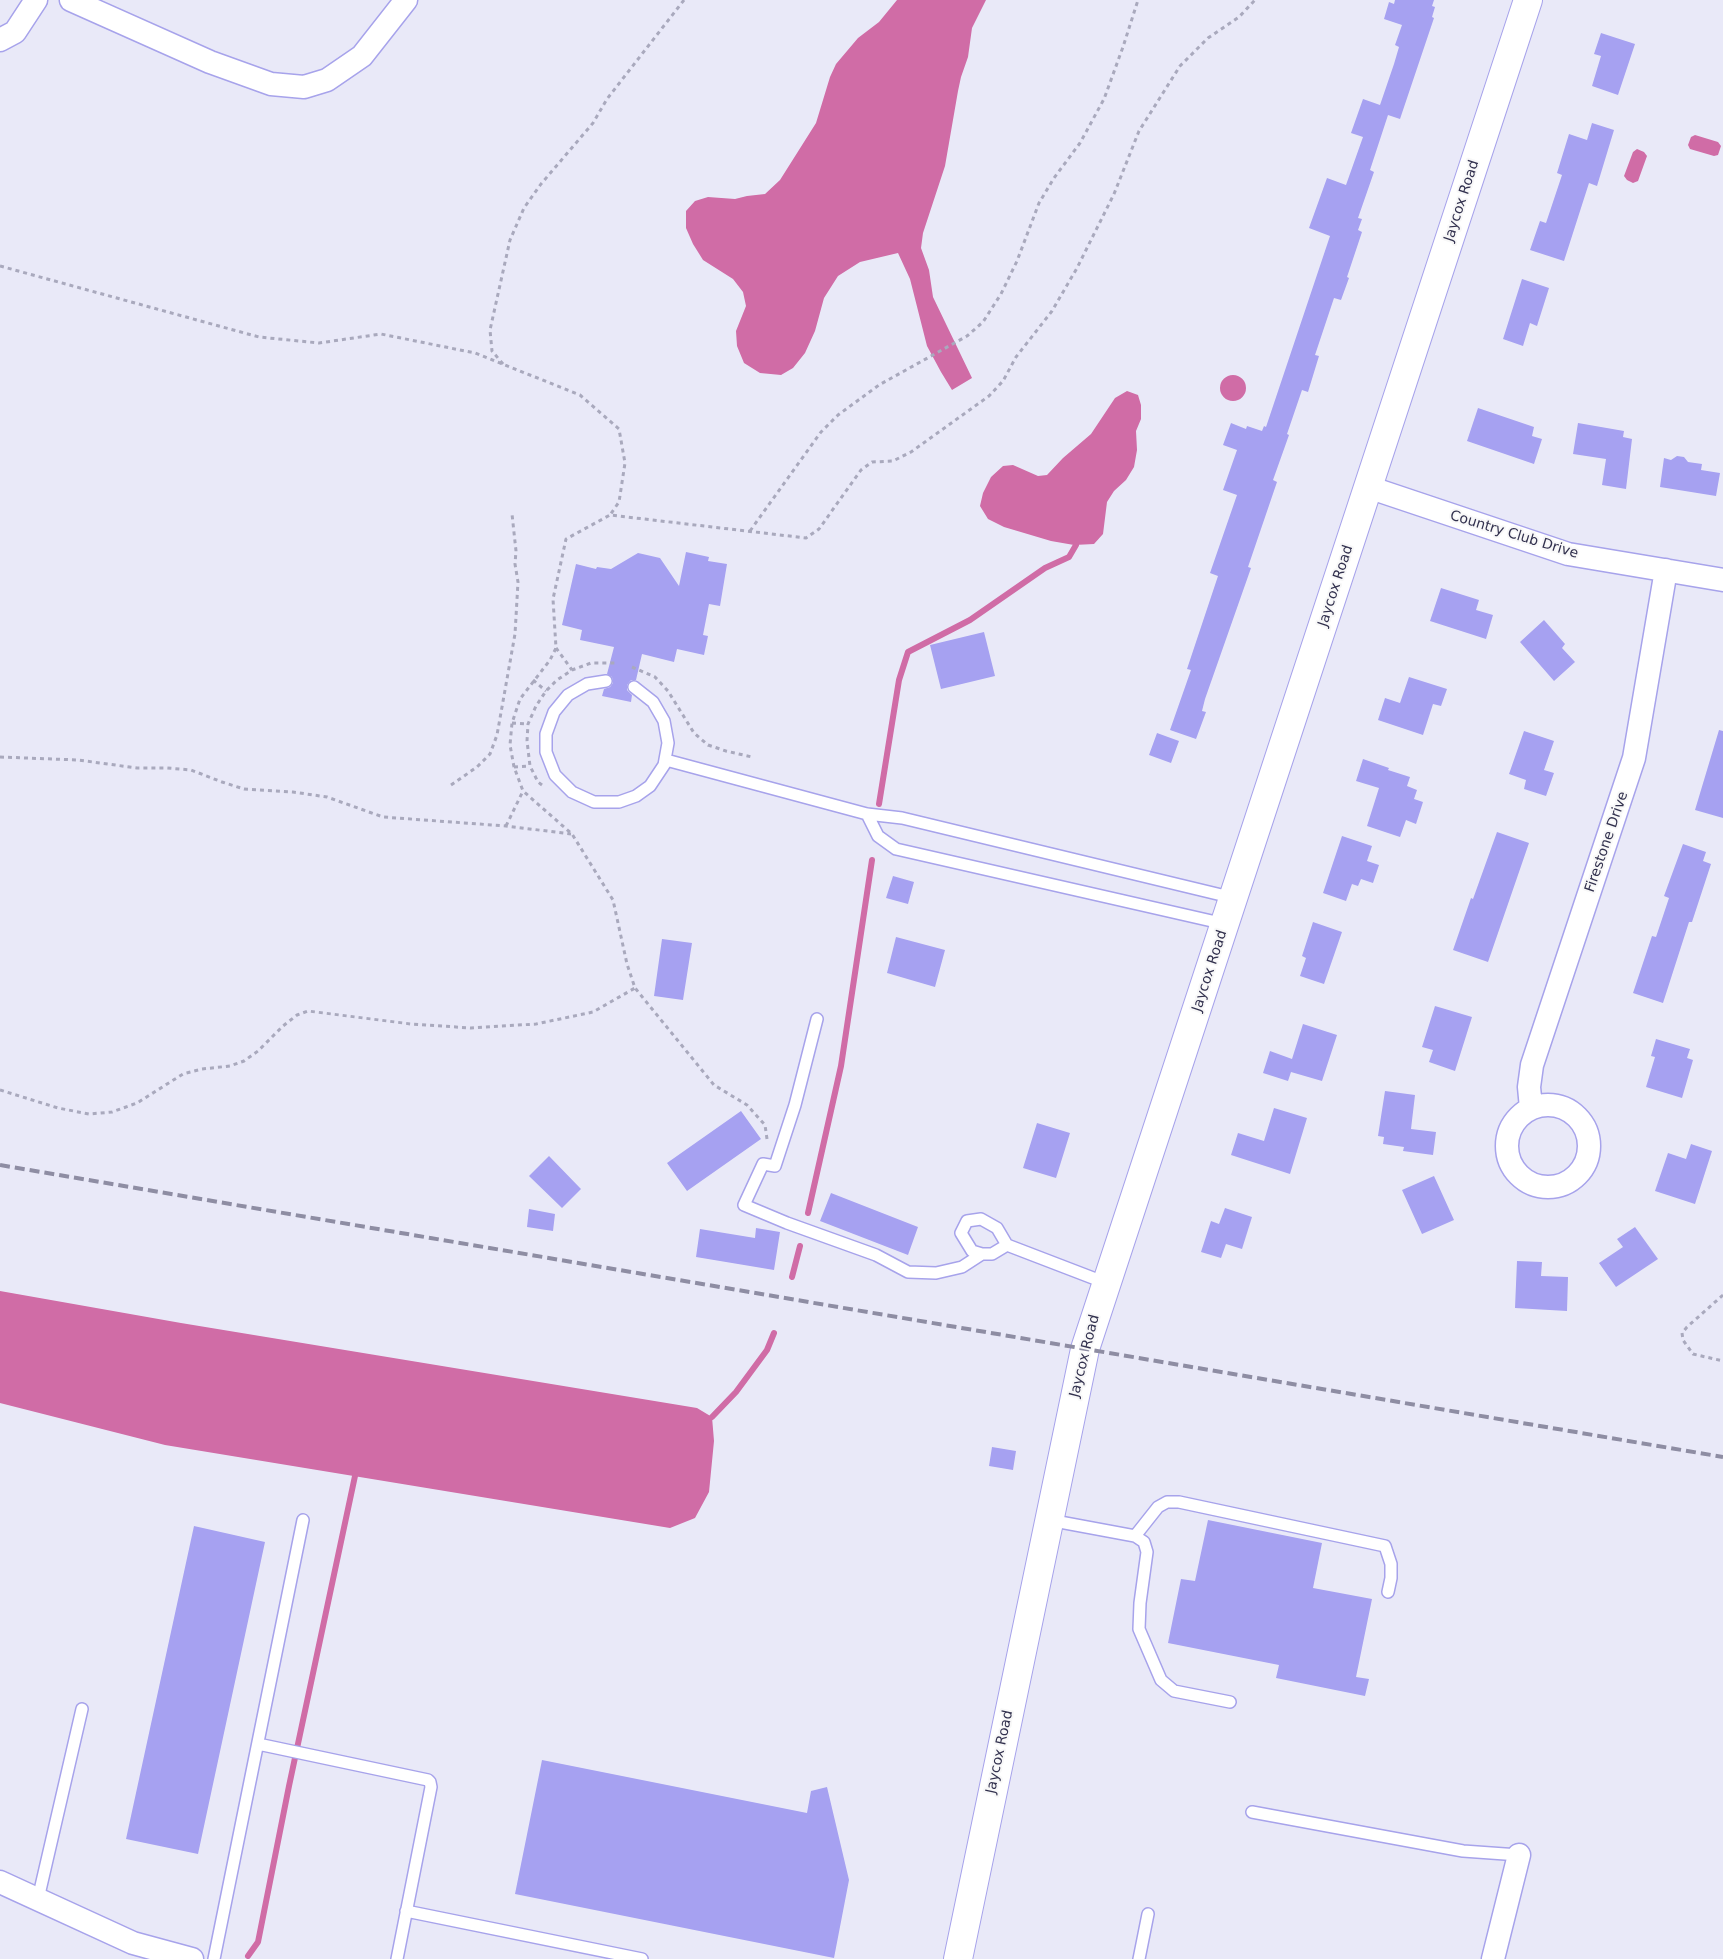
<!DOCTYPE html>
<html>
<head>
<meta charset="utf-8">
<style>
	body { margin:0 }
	canvas { display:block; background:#e9e9f8 }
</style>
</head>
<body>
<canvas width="1723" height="1959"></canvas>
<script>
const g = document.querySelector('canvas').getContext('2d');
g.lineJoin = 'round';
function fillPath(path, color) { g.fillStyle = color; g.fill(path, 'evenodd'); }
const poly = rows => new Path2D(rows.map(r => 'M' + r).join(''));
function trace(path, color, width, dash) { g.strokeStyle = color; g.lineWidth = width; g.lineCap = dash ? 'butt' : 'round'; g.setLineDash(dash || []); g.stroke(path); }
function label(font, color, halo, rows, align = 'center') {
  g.font = font + ' "DejaVu Sans",sans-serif'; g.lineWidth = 4; g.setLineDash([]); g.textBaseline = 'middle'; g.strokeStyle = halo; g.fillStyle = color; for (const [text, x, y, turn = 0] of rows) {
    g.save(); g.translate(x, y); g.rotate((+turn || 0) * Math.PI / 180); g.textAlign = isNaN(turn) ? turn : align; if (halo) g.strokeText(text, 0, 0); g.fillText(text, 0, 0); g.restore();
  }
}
fillPath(poly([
	[897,0,986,0,972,28,968,57,961,77,958,91,945,166,923,233,921,248,929,270,933,297,972,378,952,390,941,372,927,346,910,279,898,253,860,262,838,276,824,298,815,331,805,353,793,368,781,375,760,373,744,363,737,346,736,331,746,306,743,292,733,279,703,260,693,244,686,228,686,211,695,201,708,197,735,199,747,196,765,194,780,180,816,123,830,77,836,64,858,38,879,22],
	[1695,135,1718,142,1721,146,1718,155,1714,156,1690,149,1688,145,1691,137],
	[1637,149,1644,152,1647,156,1638,181,1633,183,1627,180,1624,176,1633,152],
	'1220 388a13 13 0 1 1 26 0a13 13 0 1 1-26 0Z',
	[1127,391,1138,395,1141,405,1141,419,1136,431,1137,450,1134,467,1126,480,1114,491,1107,502,1103,534,1094,544,1074,545,1051,541,1004,527,988,519,980,506,983,493,991,477,1003,466,1013,465,1038,476,1047,475,1063,458,1091,434,1115,398],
	[0,1291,181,1323,697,1408,712,1417,714,1441,709,1492,695,1518,670,1528,165,1445,0,1403]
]), '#d06ca6');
trace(poly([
	[879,804,899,680,908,652,970,620,1045,568,1069,557,1076,545],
	[808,1213,841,1066,872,860],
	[792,1277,800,1246],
	[712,1417,736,1392,767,1350,774,1333],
	[248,1956,258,1942,289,1786,355,1476]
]), '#d06ca6', 6);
fillPath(poly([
	[1395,0,1434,0,1432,6,1435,7,1432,17,1434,18,1400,119,1388,115,1370,170,1374,172,1358,218,1362,219,1358,230,1362,232,1347,277,1349,278,1341,300,1334,298,1315,355,1319,356,1308,392,1302,390,1287,434,1289,435,1273,480,1277,482,1248,567,1251,568,1205,699,1202,711,1206,712,1196,739,1170,730,1191,670,1187,669,1218,576,1210,573,1237,495,1223,490,1237,450,1223,445,1231,423,1246,429,1247,426,1262,431,1264,426,1266,427,1330,236,1309,228,1327,178,1346,185,1363,137,1351,133,1363,99,1380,105,1394,64,1399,47,1395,45,1402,25,1384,19,1389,2,1394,4],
	[1601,33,1635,44,1618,95,1592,86,1601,56,1594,54],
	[1592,123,1614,130,1597,186,1589,183,1564,261,1530,250,1540,221,1546,223,1562,175,1557,173,1569,134,1587,140],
	[1522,279,1549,288,1537,326,1530,323,1523,346,1503,339],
	[1478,408,1534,427,1532,436,1542,439,1534,464,1467,441],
	[1578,423,1624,431,1623,437,1632,439,1626,489,1602,485,1606,459,1573,454],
	[1677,456,1684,457,1688,462,1702,464,1701,470,1720,473,1716,496,1660,487,1664,458,1671,460],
	[686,552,709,557,708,561,727,564,720,606,709,604,703,635,708,636,704,655,677,649,674,662,642,654,636,680,631,680,627,685,627,690,632,695,631,702,602,696,604,689,610,687,613,683,612,677,607,674,614,647,580,640,582,630,562,625,576,564,596,569,597,567,611,569,638,553,660,558,679,586],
	[1441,588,1479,600,1476,610,1493,615,1486,639,1430,621],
	[1544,620,1565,644,1562,648,1575,662,1554,681,1520,642],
	[984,632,995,676,941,689,930,645],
	[1409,677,1447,689,1441,706,1433,704,1423,735,1378,720,1385,698,1400,703],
	[1719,730,1723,731,1723,818,1695,810],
	[1524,731,1554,741,1544,770,1554,773,1546,796,1524,789,1526,780,1509,774],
	[1157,733,1179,741,1171,763,1149,755],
	[1363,759,1389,768,1388,770,1410,777,1407,786,1417,790,1414,799,1423,802,1416,824,1406,820,1400,837,1367,826,1379,788,1356,781],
	[1497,832,1529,843,1488,962,1453,950,1471,898,1473,899],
	[1342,836,1372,846,1367,861,1379,865,1373,883,1361,879,1358,886,1352,884,1346,901,1323,893],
	[1683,844,1706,852,1703,861,1711,864,1692,922,1689,922,1663,1003,1633,993,1652,936,1656,937,1669,898,1664,896],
	[893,876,914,882,908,904,886,898],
	[1313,922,1342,932,1324,984,1300,976,1306,958,1302,956],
	[896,937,945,950,935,987,887,973],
	[662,939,692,943,683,1000,654,996],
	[1435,1006,1472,1017,1455,1071,1429,1062,1433,1050,1422,1047],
	[1303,1024,1337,1035,1322,1081,1291,1072,1288,1081,1263,1073,1270,1051,1292,1059],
	[1656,1039,1690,1049,1687,1058,1693,1060,1682,1098,1646,1087,1655,1057,1651,1056],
	[1385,1091,1415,1095,1411,1129,1436,1132,1433,1155,1403,1151,1404,1147,1383,1144,1384,1137,1378,1136],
	[1274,1108,1307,1118,1290,1174,1231,1155,1238,1133,1264,1141],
	[741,1111,761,1139,687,1191,667,1163],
	[1037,1123,1070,1133,1056,1178,1023,1168],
	[1691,1144,1712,1151,1695,1204,1655,1191,1668,1153,1686,1159],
	[549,1156,581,1189,562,1208,529,1176],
	[1434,1176,1454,1220,1422,1234,1402,1190],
	[831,1193,918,1227,908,1255,820,1221],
	[1225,1208,1252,1217,1242,1249,1226,1244,1221,1258,1201,1252,1211,1221,1219,1224],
	[529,1209,555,1214,553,1231,527,1227],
	[1635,1227,1658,1259,1616,1287,1599,1263,1623,1247,1617,1239],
	[756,1228,780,1232,774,1270,696,1257,700,1229,755,1238],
	[1517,1261,1542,1262,1541,1276,1568,1277,1567,1311,1515,1308],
	[992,1447,1016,1451,1013,1470,989,1466],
	[1208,1520,1322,1543,1313,1588,1372,1599,1356,1677,1369,1679,1365,1696,1276,1678,1279,1665,1168,1643,1181,1579,1195,1581],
	[194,1526,265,1542,198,1854,126,1839],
	[542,1760,807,1813,811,1791,827,1787,849,1880,834,1958,515,1894]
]), '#a6a1f1');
const service = poly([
	[606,681,587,684,568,695,554,712,546,734,546,752,555,775,572,792,594,802,619,802,636,796,650,786,664,765,668,743,664,721,653,702,634,687],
	[666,760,867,814,902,818,1234,898],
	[867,814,878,836,896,849,1225,924],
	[817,1019,795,1105,775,1166,763,1164,744,1205,787,1223,876,1255,908,1272,936,1273,962,1267,982,1254],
	[1007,1245,992,1254,982,1254,972,1251,961,1233,967,1221,981,1219,997,1228,1007,1245,1106,1283],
	[1049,1520,1135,1536,1144,1542,1147,1552,1140,1603,1139,1629,1161,1680,1174,1691,1230,1702],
	[1135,1536,1158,1507,1167,1502,1179,1502,1385,1546,1391,1564,1391,1578,1388,1592],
	[258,1744,428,1780,430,1782,431,1787,397,1959],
	[1252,1812,1463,1851,1519,1855],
	[38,1899,82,1709],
	[406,1911,642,1959],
	[214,1959,303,1520],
	[1139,1959,1148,1914]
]);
const minor = poly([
	[71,0,210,62,271,84,304,87,327,80,362,56,406,0],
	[0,40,15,32,36,0],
	[1368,487,1568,554,1723,580],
	'1507 1146a41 41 0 1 1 82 0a41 41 0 1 1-82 0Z',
	[1531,1108,1529,1087,1532,1065,1634,758,1666,570],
	[0,1882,133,1943,192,1959],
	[1493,1959,1519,1855]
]);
const tertiary = poly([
	[958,1959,1085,1349,1528,0]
]);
trace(service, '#a7a3eb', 14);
trace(minor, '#a7a3eb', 25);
trace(tertiary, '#a7a3eb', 30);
trace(poly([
	[0,266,259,337,319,343,381,334,475,353,580,395,619,429,625,463,619,502,610,515],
	[503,364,492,351,490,330,510,240,524,208,541,184,593,123,607,99,684,0],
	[750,531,821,432,838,415,879,385,967,336,983,322,1001,294,1017,261,1039,203,1054,178,1080,143,1104,99,1123,47,1138,0],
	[556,648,572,670],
	[632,667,655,677,668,691,694,733,708,745,726,751,752,757],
	[533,680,546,691],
	[512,723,528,724],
	[0,757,78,760,137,768,167,768,191,770,222,782,244,789,293,792,327,797,383,817,506,826,571,834],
	[514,767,530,766],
	[451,785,477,767,490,754,497,735,515,634,518,582,515,564,516,551,512,514],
	[542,785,538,782,530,766,527,741,528,724,536,706,546,691,557,680,572,670,591,663,616,663],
	[506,826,523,791],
	[0,1090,58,1108,89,1114,112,1112,137,1103,183,1074,202,1069,230,1066,244,1061,258,1051,283,1026,297,1015,308,1011,411,1024,471,1028,536,1024,593,1012,635,988],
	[767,1139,765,1125,747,1105,714,1085,635,988,627,964,613,900,572,834,523,791,514,767,510,745,512,723,520,699,550,660,556,648,553,599,566,539,610,515,806,538,819,529,861,470,872,462,893,461,911,452,989,396,1003,381,1016,357,1052,311,1077,268,1114,194,1139,131,1180,66,1208,38,1239,17,1255,0],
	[1723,1295,1687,1327,1682,1333,1683,1340,1693,1354,1723,1361]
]), '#a9a9bd', 3, [4, 4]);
trace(service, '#fff', 11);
trace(minor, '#fff', 22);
trace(tertiary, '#fff', 28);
trace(poly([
	[0,1165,1723,1457]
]), '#8e8da3', 4, [10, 5]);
label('14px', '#32314e', '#f8f8f8', [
	["Jaycox Road",1462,201,-72],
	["Country Club Drive",1514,535,17],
	["Jaycox Road",1336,586,-72],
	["Firestone Drive",1607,842,-71],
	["Jaycox Road",1210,971,-72],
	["Jaycox Road",1085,1356,-76],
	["Jaycox Road",1000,1752,-78]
]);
</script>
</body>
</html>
